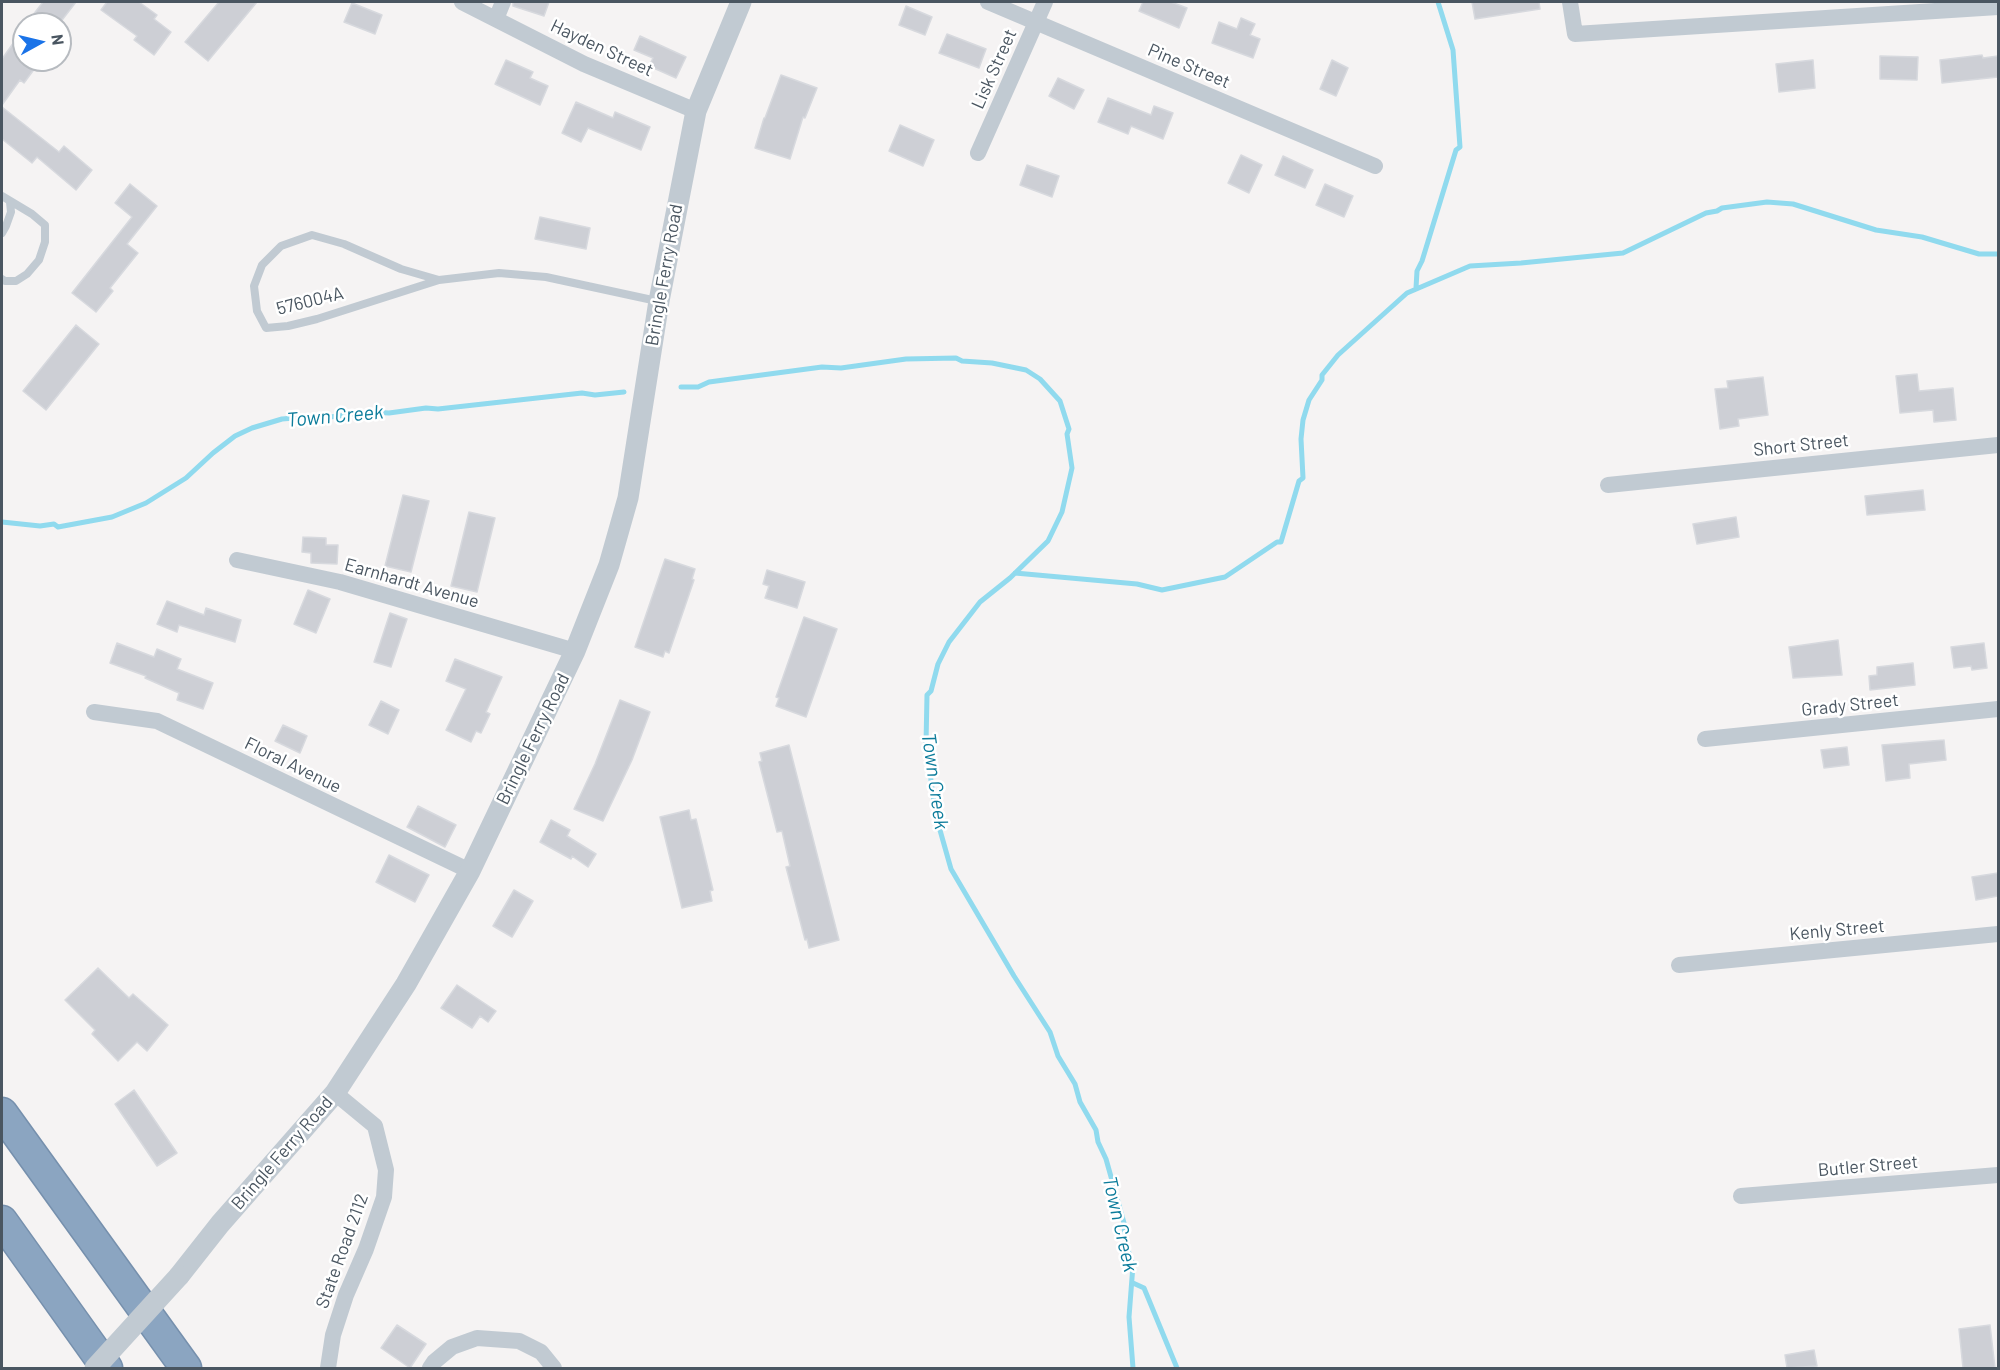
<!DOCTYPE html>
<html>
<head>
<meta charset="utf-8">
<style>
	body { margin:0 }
	#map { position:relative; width:2000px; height:1370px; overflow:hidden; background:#f5f3f3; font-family:Barlow,sans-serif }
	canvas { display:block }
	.frame { position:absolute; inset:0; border:3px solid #4a5661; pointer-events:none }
	.north { position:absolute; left:12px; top:12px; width:60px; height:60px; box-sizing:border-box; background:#fff; border:2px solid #b7bbc0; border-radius:50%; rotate:82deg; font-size:16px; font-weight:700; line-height:24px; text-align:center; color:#4a5661 }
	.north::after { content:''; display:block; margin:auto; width:21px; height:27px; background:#1a73e8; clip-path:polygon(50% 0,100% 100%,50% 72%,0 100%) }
</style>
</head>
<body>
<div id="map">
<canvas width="2000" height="1370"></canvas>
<div class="frame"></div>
<div class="north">N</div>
</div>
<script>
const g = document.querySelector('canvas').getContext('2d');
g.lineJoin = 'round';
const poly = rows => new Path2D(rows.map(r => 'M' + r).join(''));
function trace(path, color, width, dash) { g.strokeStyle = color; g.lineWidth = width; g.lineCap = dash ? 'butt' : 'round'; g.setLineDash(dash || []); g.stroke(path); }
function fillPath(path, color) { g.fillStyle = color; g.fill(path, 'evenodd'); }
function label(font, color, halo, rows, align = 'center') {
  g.font = font + ' Barlow,sans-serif'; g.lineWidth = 5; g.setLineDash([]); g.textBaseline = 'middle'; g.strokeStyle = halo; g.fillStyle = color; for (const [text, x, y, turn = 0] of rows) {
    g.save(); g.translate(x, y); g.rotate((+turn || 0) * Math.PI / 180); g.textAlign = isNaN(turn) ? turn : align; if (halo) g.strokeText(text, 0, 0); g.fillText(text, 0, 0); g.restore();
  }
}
trace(poly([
	[1416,288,1417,271,1422,261,1456,150,1460,147,1453,50,1438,2],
	[681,387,698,387,709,382,822,367,841,368,906,359,956,358,962,361,992,363,1026,370,1040,379,1060,401,1069,429,1067,434,1072,468,1062,512,1048,541,1010,578,980,602,949,642,938,664,931,691,927,695,926,744,936,816,951,869,1014,976,1050,1032,1058,1056,1075,1084,1080,1102,1096,1130,1098,1142,1106,1159,1124,1223,1125,1241,1133,1265,1129,1317,1133,1368],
	[2,522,40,526,54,524,58,527,112,517,146,503,186,478,213,453,235,436,252,428,282,419,318,416,330,417,372,412,389,413,426,408,438,409,582,393,595,395,624,392],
	[1015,573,1137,584,1162,590,1225,577,1277,542,1281,542,1299,481,1303,478,1301,439,1303,420,1309,400,1322,380,1322,375,1338,355,1407,293,1470,266,1521,263,1623,253,1706,213,1717,211,1722,208,1767,202,1793,204,1876,230,1922,237,1979,254,1998,254],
	[1133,1283,1144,1288,1177,1368]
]), '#90daee', 5);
const building = poly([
	[43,2,76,2,59,24,26,24,43,2],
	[107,2,139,2,157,15,154,19,171,32,154,55,134,40,137,36,101,10,107,2],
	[219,2,257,2,208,61,185,42,219,2],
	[513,2,549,2,544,16,513,6,513,2],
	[1143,2,1171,2,1187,8,1179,28,1139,11,1143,2],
	[1472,2,1539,2,1540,9,1475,19,1472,2],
	[352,3,382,15,375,34,344,22,352,3],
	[906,6,932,17,925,35,899,25,906,6],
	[1241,18,1255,24,1250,35,1260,39,1253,58,1212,43,1219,22,1237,29,1241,18],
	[947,34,986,49,979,68,939,53,947,34],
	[640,36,686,57,676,78,649,66,653,58,634,50,640,36],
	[14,42,24,50,24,60,41,60,24,83,20,80,2,105,2,59,14,42],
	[1982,55,1983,58,1998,56,1998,77,1942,83,1940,60,1982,55],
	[1880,56,1918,57,1917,80,1880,79,1880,56],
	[506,60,533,72,530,78,548,86,540,105,495,84,506,60],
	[1332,60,1348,68,1336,96,1320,89,1332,60],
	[1813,60,1815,88,1779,92,1776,64,1813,60],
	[781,75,817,88,805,118,803,117,790,159,755,148,764,118,765,118,781,75],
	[1058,78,1084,90,1074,109,1049,96,1058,78],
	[1108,98,1151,115,1154,106,1173,113,1163,139,1131,126,1128,134,1098,122,1108,98],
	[576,102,613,118,615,112,650,127,641,150,588,128,581,142,562,133,576,102],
	[2,107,59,152,64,146,92,170,76,190,37,157,32,163,2,139,2,107],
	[900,125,934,140,923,166,889,151,900,125],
	[1241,155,1262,165,1249,193,1228,183,1241,155],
	[1283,156,1313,170,1305,188,1275,175,1283,156],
	[1027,165,1059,176,1052,197,1020,185,1027,165],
	[130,184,157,206,127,244,138,253,110,288,113,291,96,312,72,293,132,217,115,203,130,184],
	[1325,184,1353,196,1344,217,1316,205,1325,184],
	[540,217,590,228,586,249,535,239,540,217],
	[76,325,99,344,46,410,23,391,76,325],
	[1917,374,1919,391,1953,388,1956,420,1934,422,1933,410,1900,413,1896,376,1917,374],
	[1763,377,1768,415,1738,419,1739,426,1720,429,1715,389,1728,388,1727,381,1763,377],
	[1923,490,1925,510,1867,515,1865,496,1923,490],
	[403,495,429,501,411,572,385,566,403,495],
	[469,512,495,518,477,592,451,586,469,512],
	[1736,517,1739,537,1697,544,1693,524,1736,517],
	[303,537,326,538,326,545,338,545,337,564,311,563,311,553,302,552,303,537],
	[665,559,695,569,692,579,694,580,669,653,665,651,663,657,635,647,665,559],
	[767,570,805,582,797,608,765,598,769,586,763,584,767,570],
	[308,590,330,599,316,633,294,624,308,590],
	[167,601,204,615,206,608,241,620,235,642,179,625,177,632,157,624,167,601],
	[390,613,407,619,391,667,374,662,390,613],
	[804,617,837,629,806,717,776,706,779,698,776,697,804,617],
	[1838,640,1842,675,1793,678,1789,647,1838,640],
	[117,643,154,657,157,649,181,659,177,669,213,683,203,709,177,700,179,693,145,678,146,676,110,663,117,643],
	[1984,643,1987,668,1972,670,1971,666,1954,668,1951,647,1984,643],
	[455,659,502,677,486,712,490,714,481,733,476,731,471,742,446,730,466,689,446,681,455,659],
	[1913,663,1915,685,1870,690,1869,676,1877,675,1877,667,1913,663],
	[620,700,650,712,632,760,603,821,574,809,595,764,620,700],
	[381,701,399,710,388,734,369,725,381,701],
	[283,725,307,736,300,753,275,741,283,725],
	[1944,740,1946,760,1909,764,1910,778,1886,781,1882,745,1944,740],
	[789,745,839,940,809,948,807,939,805,940,786,867,790,866,782,831,777,832,759,762,762,761,760,753,789,745],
	[1847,747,1849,765,1824,768,1821,750,1847,747],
	[418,806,456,825,445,847,407,827,418,806],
	[689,810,691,820,696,819,713,890,710,891,712,901,682,908,660,817,689,810],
	[551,820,570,830,567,836,596,854,588,867,572,856,571,859,540,842,551,820],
	[389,855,429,875,415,902,376,882,389,855],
	[1998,873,1998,896,1976,900,1972,877,1998,873],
	[514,890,533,901,512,937,493,926,514,890],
	[98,968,129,998,133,994,168,1025,147,1051,137,1042,118,1061,92,1034,95,1030,65,1000,98,968],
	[457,985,496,1011,488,1022,480,1016,472,1028,441,1008,457,985],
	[134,1090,177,1153,157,1166,115,1104,134,1090],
	[397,1325,426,1344,410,1368,381,1348,397,1325],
	[1990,1325,1995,1368,1963,1368,1959,1329,1990,1325],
	[1814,1350,1817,1366,1787,1368,1785,1355,1814,1350]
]);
fillPath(building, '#cdcfd5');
trace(building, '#d7d9de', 1.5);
const motorway = poly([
	[2,1113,186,1368],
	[2,1221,107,1368]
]);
trace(motorway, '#7690ad', 33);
trace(poly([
	[2,196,32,214,45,225,45,242,39,260,27,274,16,281,5,281,2,279],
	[2,233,6,226,11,212,10,202],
	[439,280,401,269,344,244,312,235,281,246,262,265,254,286,257,311,266,328,288,326,317,319,439,280,499,273,546,277,657,301]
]), '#c1cad2', 8);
trace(poly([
	[462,2,584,64,696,111],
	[988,2,1375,166],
	[1570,2,1575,34,1998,7],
	[496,19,503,2],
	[978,153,1045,2],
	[1608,485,1998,445],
	[237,560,340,582,575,651],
	[94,712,157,721,470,871],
	[1705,739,1998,709],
	[1679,965,1998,934],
	[1741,1196,1998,1175],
	[328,1368,333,1335,346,1295,366,1249,384,1197,386,1170,375,1126,335,1093],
	[430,1368,434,1362,452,1347,477,1338,519,1341,541,1352,554,1368]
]), '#c1cad2', 16);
trace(poly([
	[179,1276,220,1224,335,1093,406,984,470,871,575,651,609,565,628,498,659,301,696,111,741,2]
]), '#c1cad2', 21);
trace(motorway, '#8ba5c1', 30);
trace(poly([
	[95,1368,179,1276]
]), '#c1cad2', 21);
label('18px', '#4a5661', '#fff', [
	["Hayden Street",602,48,25],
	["Pine Street",1189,66,23],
	["Lisk Street",994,69,-66],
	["Bringle Ferry Road",664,275,-80],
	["576004A",310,301,-14],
	["Short Street",1801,445,-6],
	["Earnhardt Avenue",412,583,16],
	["Grady Street",1850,705,-6],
	["Bringle Ferry Road",533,739,-64],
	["Floral Avenue",293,765,26],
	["Kenly Street",1837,930,-5],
	["Bringle Ferry Road",282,1153,-49],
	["Butler Street",1868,1166,-5],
	["State Road 2112",342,1251,-70]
]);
label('italic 20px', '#0c7c9b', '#fff', [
	["Town Creek",335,416,-5],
	["Town Creek",935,781,82],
	["Town Creek",1120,1224,77]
]);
</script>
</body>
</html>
